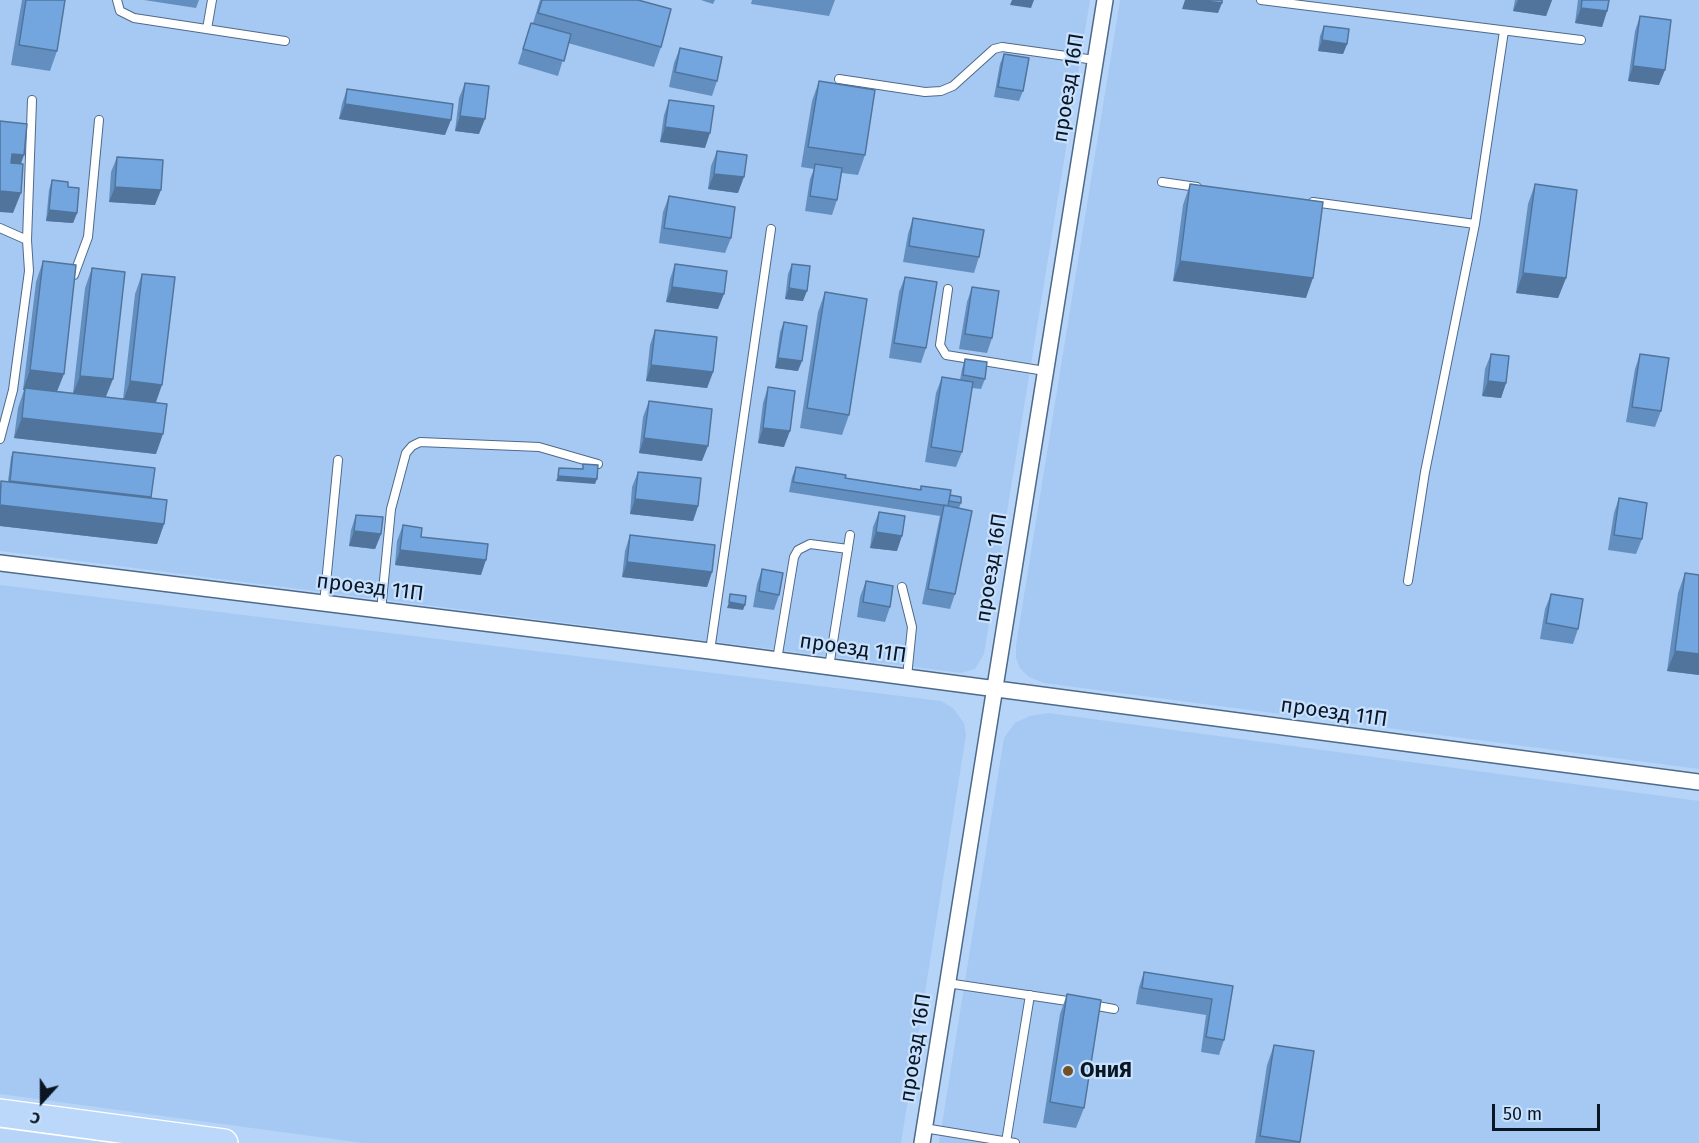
<!DOCTYPE html>
<html>
<head>
<meta charset="utf-8">
<style>
	body { margin:0 }
	#map { position:relative; width:1699px; height:1143px; overflow:hidden; background:#b5d4f8; font-family:"Fira Sans",sans-serif }
	canvas { display:block }
	.north { position:absolute; left:12px; top:1071px; width:60px; height:60px; -webkit-text-stroke:4px #c7e1fe; paint-order:stroke; rotate:201deg; font-size:16px; font-weight:700; line-height:24px; text-align:center; color:#0b1623 }
	.north::after { content:''; display:block; margin:auto; width:21px; height:27px; background:#0b1623; clip-path:polygon(50% 0,100% 100%,50% 72%,0 100%) }
	.scale { position:absolute; left:1492px; top:1104px; width:108px; height:27px; box-sizing:border-box; border:3px solid #0b1623; border-top:0; padding-left:8px; font-size:18px; line-height:21px; white-space:nowrap; color:#0b1623; -webkit-text-stroke:4px #c7e1fe; paint-order:stroke }
</style>
</head>
<body>
<div id="map">
<canvas width="1699" height="1143"></canvas>
<div class="north">С</div>
<div class="scale">50 m</div>
</div>
<script>
const g = document.querySelector('canvas').getContext('2d');
g.lineJoin = 'round';
function fillPath(path, color) { g.fillStyle = color; g.fill(path, 'evenodd'); }
const poly = rows => new Path2D(rows.map(r => 'M' + r).join(''));
function trace(path, color, width, dash) { g.strokeStyle = color; g.lineWidth = width; g.lineCap = dash ? 'butt' : 'round'; g.setLineDash(dash || []); g.stroke(path); }
function label(font, color, halo, rows, align = 'center') {
  g.font = font + ' "Fira Sans",sans-serif'; g.lineWidth = 4.5; g.setLineDash([]); g.textBaseline = 'middle'; g.strokeStyle = halo; g.fillStyle = color; for (const [text, x, y, turn = 0] of rows) {
    g.save(); g.translate(x, y); g.rotate((+turn || 0) * Math.PI / 180); g.textAlign = isNaN(turn) ? turn : align; if (halo) g.strokeText(text, 0, 0); g.fillText(text, 0, 0); g.restore();
  }
}
fillPath(poly([
	[0,0,1090,0,984,654,975,669,961,673,0,551],
	[1120,0,1699,0,1699,769,1044,683,1029,677,1020,668,1016,658,1016,645],
	[0,585,941,701,953,708,964,723,966,735,901,1143,363,1143,0,1094],
	[1048,713,1699,801,1699,1143,939,1143,1004,738,1015,723,1030,716]
]), '#a6c9f3');
const lane = poly([
	[117,0,120,11,134,18,285,41],
	[1261,0,1581,40],
	[207,29,212,0],
	[839,79,925,92,941,91,953,86,994,49,1002,47,1095,60],
	[1162,182,1197,187],
	[1313,202,1475,224],
	[0,228,27,240],
	[69,275,74,275,88,237,99,120],
	[948,289,940,345,946,355,1045,371],
	[0,439,13,390,29,271,27,240,32,100],
	[1408,581,1425,472,1475,224,1504,31],
	[902,587,912,627,907,677],
	[324,604,338,460],
	[381,611,391,509,406,453,412,446,420,442,539,447,598,464],
	[710,651,771,229],
	[777,660,794,557,798,550,810,544,848,549],
	[829,667,850,535],
	[947,983,1074,1002],
	[1092,1005,1114,1009],
	[924,1128,1015,1143],
	[1006,1142,1030,995]
]);
const street = poly([
	[0,563,710,651,1699,782],
	[922,1143,1105,0]
]);
const highway = poly([
	[0,1113,224,1143]
]);
trace(lane, '#4e6a8a', 10);
trace(street, '#4e6a8a', 18);
trace(highway, '#fff', 30);
trace(lane, '#fff', 8);
trace(street, '#fff', 15);
trace(highway, '#bbd8fb', 27);
fillPath(poly([
	[22,0,65,0,57,51,50,71,11,65],
	[144,0,199,0,196,8],
	[540,0,638,0,661,47,654,67,568,43,558,76,518,64,531,23,533,23],
	[701,0,715,0,713,4],
	[752,0,835,0,829,16,751,4],
	[1515,0,1552,0,1546,16,1513,11],
	[1578,0,1609,0,1607,11,1602,27,1575,23],
	[1640,16,1659,85,1628,81,1635,31],
	[1324,26,1347,44,1343,54,1318,51,1320,36],
	[680,48,717,81,712,96,669,87,674,63],
	[1004,54,1023,91,1019,101,994,97,1000,64],
	[819,81,865,155,858,175,842,173,837,200,832,215,805,211,810,179,814,169,801,167,812,101],
	[465,83,479,134,455,131,459,98],
	[347,89,445,135,339,119,342,104],
	[669,100,705,148,660,142,664,115],
	[717,151,738,193,708,189,711,166],
	[117,157,155,205,109,202,111,172],
	[52,180,77,213,73,223,46,221,49,190],
	[1190,184,1306,298,1173,281,1183,205],
	[1535,184,1566,278,1558,298,1516,293,1528,204],
	[669,196,731,238,725,253,659,243,663,212],
	[913,218,979,257,974,273,903,262,908,234],
	[43,261,57,391,73,393,85,288,92,268,106,397,123,399,135,294,142,274,156,403,156,454,14,438,18,408,24,390,23,390,36,282],
	[675,264,718,309,666,302,670,279],
	[792,264,803,301,785,299,788,274],
	[905,277,926,348,921,363,889,358,899,292],
	[972,287,992,338,987,353,959,349,967,302],
	[825,292,849,415,842,435,800,428,818,312],
	[784,322,798,371,775,368,780,332],
	[655,330,713,372,707,388,646,381,650,345],
	[1491,354,1506,383,1501,398,1482,396,1485,369],
	[1640,354,1661,411,1655,427,1626,422,1635,369],
	[965,359,985,379,981,389,972,388,962,452,956,467,925,462,936,393,942,377,960,380,962,369],
	[768,387,784,447,758,443,763,403],
	[649,401,702,461,639,453,643,417],
	[13,452,164,524,157,544,0,526,0,485,1,481,8,481,11,457],
	[796,467,845,478,920,489,921,486,950,495,961,503,959,508,948,506,955,594,950,609,922,604,940,516,789,492,792,477],
	[638,472,698,506,693,521,630,514,632,487],
	[1619,498,1642,539,1636,554,1608,550,1614,513],
	[879,512,897,551,870,548,873,527],
	[356,515,381,534,375,549,349,546,351,530],
	[403,525,421,537,481,575,395,565,397,541],
	[630,535,712,572,707,587,622,577,625,551],
	[762,569,779,595,774,610,753,607,757,584],
	[1685,573,1699,575,1699,675,1667,671,1678,593],
	[866,581,890,607,885,622,857,617,860,597],
	[1551,594,1578,629,1573,644,1540,639,1545,609],
	[1144,972,1233,986,1224,1040,1219,1055,1201,1052,1206,1015,1136,1004,1139,987],
	[1067,994,1084,1108,1076,1128,1043,1123,1060,1014],
	[1274,1045,1314,1051,1300,1143,1255,1143,1267,1065]
]), '#638fc0');
fillPath(poly([
	[1012,0,1034,0,1031,8,1010,5],
	[1185,0,1197,0,1222,3,1218,13,1182,9],
	[1518,0,1552,0,1546,16,1513,11],
	[1581,8,1607,11,1602,27,1575,23],
	[1322,40,1347,44,1343,54,1318,51],
	[1633,66,1665,70,1659,85,1628,81],
	[345,104,451,120,445,135,339,119],
	[460,116,485,119,479,134,455,131],
	[665,127,710,133,705,148,660,142],
	[12,154,24,155,17,175,5,174],
	[714,174,744,177,738,193,708,189],
	[115,187,161,190,155,205,109,202],
	[0,191,21,193,13,213,0,212],
	[49,210,77,213,73,223,46,221],
	[1180,261,1313,278,1306,298,1173,281],
	[1523,273,1566,278,1558,298,1516,293],
	[672,287,724,294,718,309,666,302],
	[789,288,807,291,803,301,785,299],
	[778,358,802,361,798,371,775,368],
	[651,365,713,372,707,388,646,381],
	[30,370,64,374,56,394,25,388,24,390,23,390],
	[80,376,113,379,105,399,72,396],
	[130,381,162,385,155,405,123,402],
	[1488,381,1506,383,1501,398,1482,396],
	[22,418,163,434,156,454,14,438],
	[763,428,790,431,784,447,758,443],
	[644,438,708,446,702,461,639,453],
	[558,476,597,479,595,484,556,481],
	[635,499,698,506,693,521,630,514],
	[0,505,164,524,157,544,0,526],
	[354,531,381,534,375,549,349,546],
	[876,532,902,536,897,551,870,548],
	[400,550,486,560,481,575,395,565],
	[627,562,712,572,707,587,622,577],
	[729,602,745,605,743,610,727,608],
	[1675,651,1699,654,1699,675,1667,671]
]), '#50749c');
const building = poly([
	[26,0,65,0,57,51,19,45,26,0],
	[542,0,638,0,671,9,661,47,538,13,542,0],
	[1197,0,1222,0,1222,3,1197,0],
	[1582,0,1609,0,1607,11,1581,8,1582,0],
	[1640,16,1671,20,1665,70,1633,66,1640,16],
	[531,23,571,34,564,61,523,49,531,23],
	[1324,26,1349,29,1347,44,1322,40,1324,26],
	[680,48,722,57,717,81,675,72,680,48],
	[1004,54,1029,58,1023,91,998,87,1004,54],
	[819,81,875,90,865,155,808,147,819,81],
	[465,83,489,86,485,119,460,116,465,83],
	[347,89,453,104,451,120,345,104,347,89],
	[669,100,714,106,710,133,665,127,669,100],
	[0,121,27,124,24,155,12,154,11,163,23,164,21,193,0,191,0,121],
	[717,151,747,155,744,177,714,174,717,151],
	[117,157,163,160,161,190,115,187,117,157],
	[815,164,842,168,837,200,810,196,815,164],
	[52,180,68,182,68,187,79,188,77,213,49,210,52,180],
	[1190,184,1323,202,1313,278,1180,261,1190,184],
	[1535,184,1577,190,1566,278,1523,273,1535,184],
	[669,196,735,207,731,238,664,228,669,196],
	[913,218,984,230,979,257,909,246,913,218],
	[43,261,76,265,64,374,30,370,43,261],
	[675,264,727,271,724,294,672,287,675,264],
	[792,264,810,266,807,291,789,288,792,264],
	[92,268,125,272,113,379,80,376,92,268],
	[142,274,175,277,162,385,130,381,142,274],
	[905,277,937,282,926,348,894,343,905,277],
	[972,287,999,291,992,338,965,334,972,287],
	[825,292,867,299,849,415,807,408,825,292],
	[784,322,807,326,802,361,778,358,784,322],
	[655,330,717,337,713,372,651,365,655,330],
	[1491,354,1509,356,1506,383,1488,381,1491,354],
	[1640,354,1669,358,1661,411,1632,407,1640,354],
	[965,359,987,362,985,379,963,375,965,359],
	[942,377,973,382,962,452,931,447,942,377],
	[768,387,795,391,790,431,763,428,768,387],
	[25,388,167,404,163,434,22,418,25,388],
	[649,401,712,409,708,446,644,438,649,401],
	[13,452,155,468,151,497,10,481,13,452],
	[583,464,598,465,597,479,558,476,559,468,583,469,583,464],
	[796,467,846,475,845,478,921,490,921,486,951,490,948,506,793,482,796,467],
	[638,472,701,478,698,506,635,499,638,472],
	[1,481,167,500,164,524,0,505,1,481],
	[950,495,961,497,961,503,949,501,950,495],
	[1619,498,1647,503,1642,539,1614,535,1619,498],
	[944,505,972,511,955,594,928,589,944,505],
	[879,512,905,516,902,536,876,532,879,512],
	[356,515,383,517,381,534,354,531,356,515],
	[403,525,422,528,421,537,488,544,486,560,400,550,403,525],
	[630,535,715,545,712,572,627,562,630,535],
	[762,569,783,573,779,595,759,591,762,569],
	[1685,573,1699,575,1699,654,1675,651,1685,573],
	[866,581,893,586,890,607,863,602,866,581],
	[730,594,746,596,745,605,729,602,730,594],
	[1551,594,1583,599,1578,629,1546,623,1551,594],
	[1144,972,1233,986,1224,1040,1206,1037,1212,999,1142,988,1144,972],
	[1067,994,1101,1000,1084,1108,1050,1102,1067,994],
	[1274,1045,1314,1051,1300,1142,1260,1136,1274,1045]
]);
fillPath(building, '#73a6df');
trace(building, '#50749c', 1.5);
for (const [x, y, r, color] of [
	[1068,1071,6,"#715227"]
]) { const dot = new Path2D(); dot.arc(x, y, r, 0, 2 * Math.PI); g.fillStyle = color; g.fill(dot); trace(dot, '#c7e1fe', 2); }
label('21px', '#0b1623', '#c7e1fe', [
	["проезд 16П",1069,88,-81],
	["проезд 16П",992,568,-81],
	["проезд 11П",370,588,7],
	["проезд 11П",853,649,8],
	["проезд 11П",1334,713,8],
	["проезд 16П",916,1048,-81]
]);
label('bold 21px', '#0b1623', '#c7e1fe', [
	["ОниЯ",1080,1071]
], 'left');
</script>
</body>
</html>
